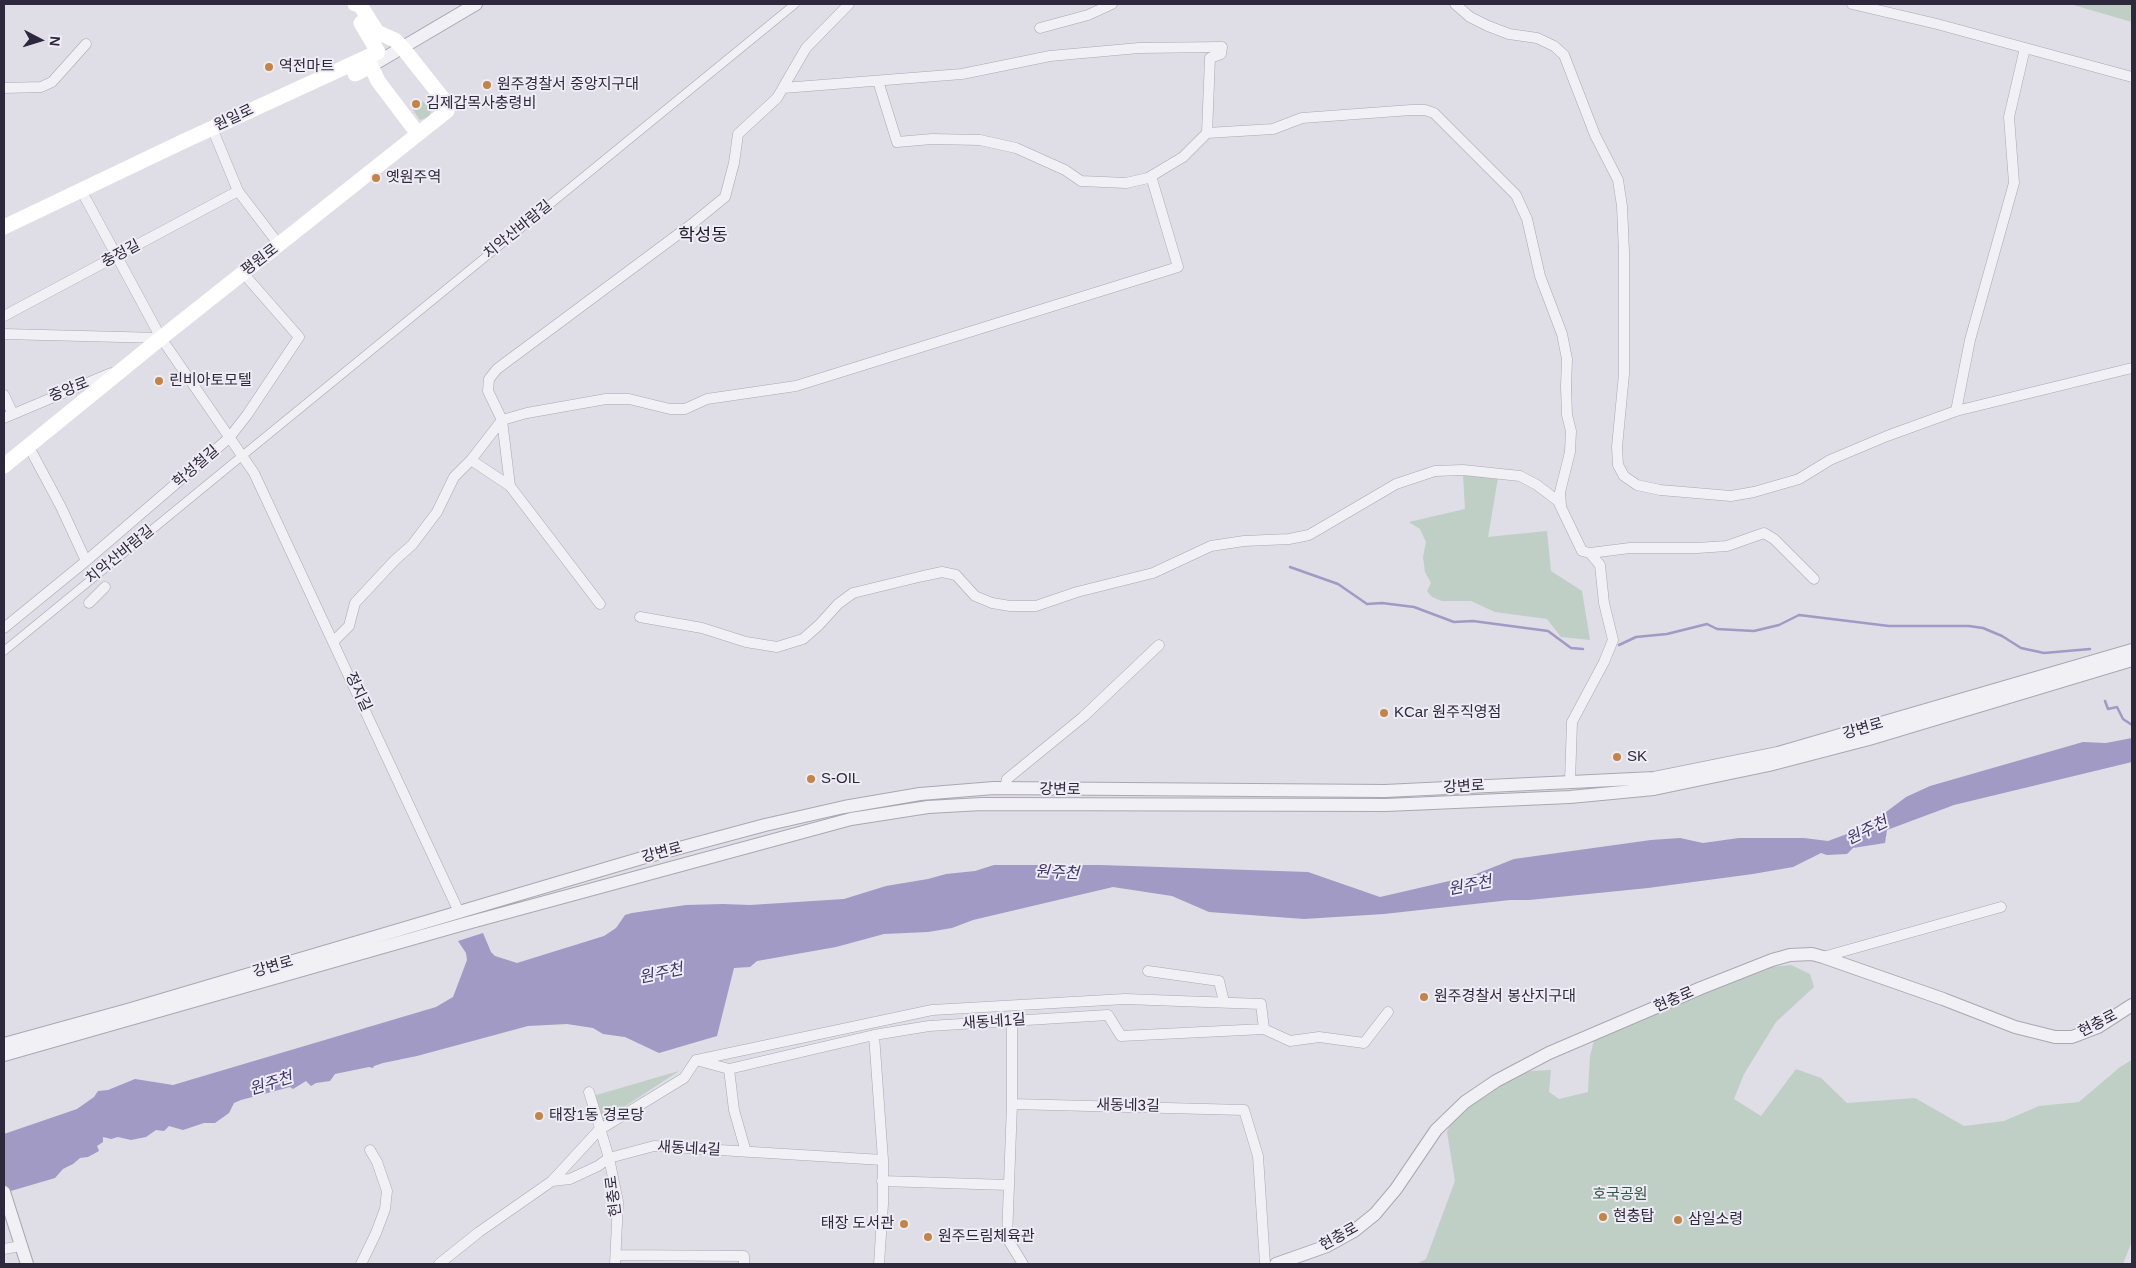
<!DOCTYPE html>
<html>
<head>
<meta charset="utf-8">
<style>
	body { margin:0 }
	#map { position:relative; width:2136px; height:1268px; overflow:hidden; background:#dfdde6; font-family:Arial,sans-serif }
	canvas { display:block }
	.frame { position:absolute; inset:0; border:5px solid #2d283b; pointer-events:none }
	.north { position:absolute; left:15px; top:15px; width:50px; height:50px; -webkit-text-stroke:4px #eeecf4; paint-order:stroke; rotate:95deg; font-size:14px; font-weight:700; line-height:20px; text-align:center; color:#2d283b }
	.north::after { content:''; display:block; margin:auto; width:18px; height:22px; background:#2d283b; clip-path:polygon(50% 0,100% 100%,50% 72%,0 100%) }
</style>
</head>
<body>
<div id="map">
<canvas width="2136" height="1268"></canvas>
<div class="frame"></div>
<div class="north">N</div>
</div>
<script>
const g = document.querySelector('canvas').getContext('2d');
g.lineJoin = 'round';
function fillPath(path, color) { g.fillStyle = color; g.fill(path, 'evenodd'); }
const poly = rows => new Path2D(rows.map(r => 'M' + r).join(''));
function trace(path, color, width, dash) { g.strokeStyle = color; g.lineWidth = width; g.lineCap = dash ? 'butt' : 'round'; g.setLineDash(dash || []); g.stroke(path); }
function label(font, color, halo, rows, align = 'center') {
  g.font = font + ' Arial,"Noto Sans KR",sans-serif'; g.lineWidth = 4; g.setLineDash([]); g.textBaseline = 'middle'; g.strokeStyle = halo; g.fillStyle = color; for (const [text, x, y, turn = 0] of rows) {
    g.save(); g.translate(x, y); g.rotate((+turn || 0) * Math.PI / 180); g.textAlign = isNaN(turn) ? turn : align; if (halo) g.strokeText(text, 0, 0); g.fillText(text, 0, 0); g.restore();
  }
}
fillPath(poly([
	[2070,4,2132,4,2132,22],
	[423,101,431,112,429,117,420,120,413,110],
	[1463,475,1498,478,1488,537,1547,531,1551,571,1582,591,1590,640,1561,637,1547,619,1495,612,1471,601,1442,601,1432,597,1427,591,1431,583,1425,572,1423,557,1426,542,1420,529,1409,522,1465,509],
	[1791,965,1810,974,1814,987,1776,1022,1744,1074,1734,1099,1761,1116,1796,1069,1821,1078,1847,1103,1915,1098,1964,1126,2004,1121,2039,1106,2079,1102,2120,1067,2132,1060,2132,1241,2123,1264,1416,1264,1426,1259,1455,1181,1447,1132,1456,1111,1483,1089,1531,1071,1551,1070,1549,1092,1559,1099,1588,1092,1590,1056,1595,1037,1724,981,1771,967],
	[679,1071,601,1122,593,1096]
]), '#bfcfc5');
fillPath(poly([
	[2132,738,2132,762,1954,805,1887,830,1885,843,1853,848,1847,854,1827,855,1821,853,1793,867,1753,874,1648,888,1529,900,1510,900,1384,914,1304,919,1209,912,1172,896,1113,887,973,920,952,928,928,932,884,934,836,947,757,961,750,967,734,968,717,1036,659,1053,625,1037,603,1034,593,1028,567,1024,528,1026,417,1056,383,1063,374,1066,373,1068,369,1067,335,1074,330,1081,316,1083,311,1086,306,1081,293,1089,290,1087,241,1100,234,1103,229,1113,215,1123,204,1123,183,1130,169,1126,164,1131,156,1130,146,1137,131,1140,118,1137,111,1139,103,1137,103,1142,97,1146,99,1151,88,1157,80,1158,73,1164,63,1169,55,1178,4,1193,4,1134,77,1109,94,1097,98,1091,108,1090,135,1079,173,1085,436,1007,453,997,461,976,467,960,466,953,458,941,483,933,491,952,495,956,517,963,604,936,616,928,625,915,632,913,686,905,723,904,750,905,844,899,886,886,928,879,946,874,975,871,994,865,1100,865,1308,872,1380,897,1471,876,1514,859,1651,840,1680,838,1703,843,1739,838,1804,838,1828,841,1855,831,1882,815,1906,797,1930,786,2083,742,2106,743]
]), '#a09ac4');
trace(poly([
	[1290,567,1338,584,1367,604,1382,603,1414,607,1454,622,1473,621,1548,631,1571,648,1583,649],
	[1619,645,1636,637,1667,634,1707,624,1717,629,1754,631,1779,625,1799,615,1889,626,1969,626,1983,628,2002,636,2021,648,2044,653,2090,649],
	[2105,701,2108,709,2117,707,2123,719,2132,725]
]), '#a09ac4', 2.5);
const pedestrian = poly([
	[242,456,795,4],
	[4,651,237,460]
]);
const minor = poly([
	[1455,4,1470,17,1488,26,1509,34,1537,38,1554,46,1564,55,1595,135,1618,180,1622,206,1624,252,1624,374,1617,447,1618,465,1624,476,1637,485,1660,490,1731,496,1754,492,1799,479,1830,460,1887,436,1956,411,2132,368],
	[1852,4,1937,24,2132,77],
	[1040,28,1088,15,1112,4],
	[878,81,897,142,932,139,980,140,1016,148,1065,170,1081,181,1126,183,1148,178,1183,157,1207,133,1273,129,1302,118,1411,110,1425,110,1434,113,1516,195,1527,219,1540,276,1562,334,1567,359,1566,387,1567,415,1571,431,1570,452,1560,492,1561,506],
	[4,88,41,87,52,82,86,44],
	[783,88,962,74,1050,56,1139,48,1222,47,1221,54,1210,58,1207,133],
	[212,128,238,191,280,246],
	[81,190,161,338,254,473,459,912],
	[4,316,238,191],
	[4,334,161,338],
	[4,395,13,414],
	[1956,411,1970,340,2014,183,2009,117,2025,48],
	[4,418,111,373],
	[29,447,61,507,86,561],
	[471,460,510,486,600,604],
	[510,486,502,420,488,391,489,379,497,369,692,224,725,197,734,163,738,134,777,98,806,48,849,4],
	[1590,553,1630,548,1697,548,1727,546,1764,533,1774,539,1814,579],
	[89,603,105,587],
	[640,617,702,628,746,642,777,647,803,639,819,625,838,604,853,593,923,576,942,572,956,575,975,596,992,603,1010,606,1036,606,1077,592,1153,573,1211,546,1244,541,1289,539,1309,535,1396,484,1435,471,1463,470,1520,476,1537,485,1558,501,1582,551,1590,553,1600,565,1604,603,1613,640,1604,662,1572,722,1570,781],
	[4,628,86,561,229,438,247,415,299,337,243,273],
	[334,641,349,626,355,603,395,560,412,545,437,512,454,477,471,460,502,420,527,413,606,399,629,399,670,409,685,409,707,399,796,386,1178,267,1151,176],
	[1005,788,1007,779,1083,717,1159,645],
	[1823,957,2001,907],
	[1148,971,1219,981,1224,1002],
	[1012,1021,1012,1104,1007,1238,1023,1264],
	[874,1035,883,1160,883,1204,879,1264],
	[696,1060,729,1069,874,1035,929,1026,1108,1015,1121,1036,1264,1029,1290,1041,1319,1037,1364,1043,1388,1012],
	[697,1060,932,1010,1125,999,1261,1004,1264,1029],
	[729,1069,734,1110,746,1152],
	[589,1092,609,1158,618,1202,615,1264],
	[1012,1104,1244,1110,1258,1156,1265,1264],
	[552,1181,599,1130,684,1078,696,1060],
	[882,1181,1008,1185],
	[4,1249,21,1246],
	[616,1255,744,1256,744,1264],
	[361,1264,376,1233,385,1209,387,1191,377,1162,370,1150],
	[439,1264,479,1232,552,1181,570,1179,598,1166,609,1158,654,1146,883,1160]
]);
const tertiary = poly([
	[371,66,476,4],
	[4,1044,131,1009,642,858,765,825,844,807,920,794,994,788,1385,791,1654,778,1778,753,2132,650],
	[4,1055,464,924,851,819,928,807,982,804,1386,805,1570,797,1654,789,1769,765,1869,739,2132,660],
	[4,1192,27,1264],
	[1276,1264,1327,1246,1354,1231,1375,1214,1396,1189,1436,1130,1465,1102,1496,1081,1549,1053,1701,988,1772,960,1790,955,1812,954,1823,957,1943,999,2015,1027,2055,1037,2072,1037,2098,1027,2132,1005]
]);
trace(pedestrian, '#aaa7b3', 9);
trace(minor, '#aaa7b3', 11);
trace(tertiary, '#aaa7b3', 14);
trace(pedestrian, '#f1f0f5', 8);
trace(minor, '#f1f0f5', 10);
trace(tertiary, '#f1f0f5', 12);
trace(poly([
	[355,74,371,66,378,81,418,134],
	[4,227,182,142,378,52,361,23],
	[4,466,161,338,447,111,448,105,402,47,395,40,377,32,360,5,355,4]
]), '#fff', 15);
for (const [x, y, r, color] of [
	[269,67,5,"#c3844a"],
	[487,85,5,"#c3844a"],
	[416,104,5,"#c3844a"],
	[376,178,5,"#c3844a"],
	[159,381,5,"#c3844a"],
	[1384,713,5,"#c3844a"],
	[1617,757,5,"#c3844a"],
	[811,779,5,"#c3844a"],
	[1424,997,5,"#c3844a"],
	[539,1116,5,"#c3844a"],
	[1603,1217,5,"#c3844a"],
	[1678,1220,5,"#c3844a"],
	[904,1224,5,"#c3844a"],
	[928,1237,5,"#c3844a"]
]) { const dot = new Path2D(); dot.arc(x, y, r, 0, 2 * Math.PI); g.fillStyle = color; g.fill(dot); trace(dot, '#eeecf4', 2); }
label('15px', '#2d283b', '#eeecf4', [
	["역전마트",279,67],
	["원주경찰서 중앙지구대",497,85],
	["김제갑목사충령비",426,104],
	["옛원주역",386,178],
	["린비아토모텔",169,381],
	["KCar 원주직영점",1394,713],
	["SK",1627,757],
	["S-OIL",821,779],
	["원주경찰서 봉산지구대",1434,997],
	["태장1동 경로당",549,1116],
	["현충탑",1613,1217],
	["삼일소령",1688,1220],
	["태장 도서관",894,1224,"right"],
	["원주드림체육관",938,1237]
], 'left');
label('15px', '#2d283b', '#eeecf4', [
	["원일로",234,118,-25],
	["치악산바람길",518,230,-39],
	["충정길",121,254,-28],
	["평원로",260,260,-37],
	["중앙로",69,390,-22],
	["학성철길",196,467,-41],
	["치악산바람길",120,555,-39],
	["정지길",358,692,65],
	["강변로",1863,729,-16],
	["강변로",1464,787,-3],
	["강변로",1060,790,1],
	["강변로",662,853,-15],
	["강변로",273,967,-16],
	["현충로",1674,1000,-23],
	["새동네1길",994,1022,-4],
	["현충로",2098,1024,-27],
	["새동네3길",1128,1106,1],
	["새동네4길",689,1149,3],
	["현충로",614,1196,-97],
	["현충로",1339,1237,-29]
]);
label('15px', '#365644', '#eeecf4', [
	["호국공원",1620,1195]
]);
label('italic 16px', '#3f356c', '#eeecf4', [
	["원주천",1867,831,-26],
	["원주천",1057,873,3],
	["원주천",1470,886,-11],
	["원주천",661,974,-12],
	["원주천",271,1084,-17]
]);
label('18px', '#1f1a2c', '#eeecf4', [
	["학성동",703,236]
]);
</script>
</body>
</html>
